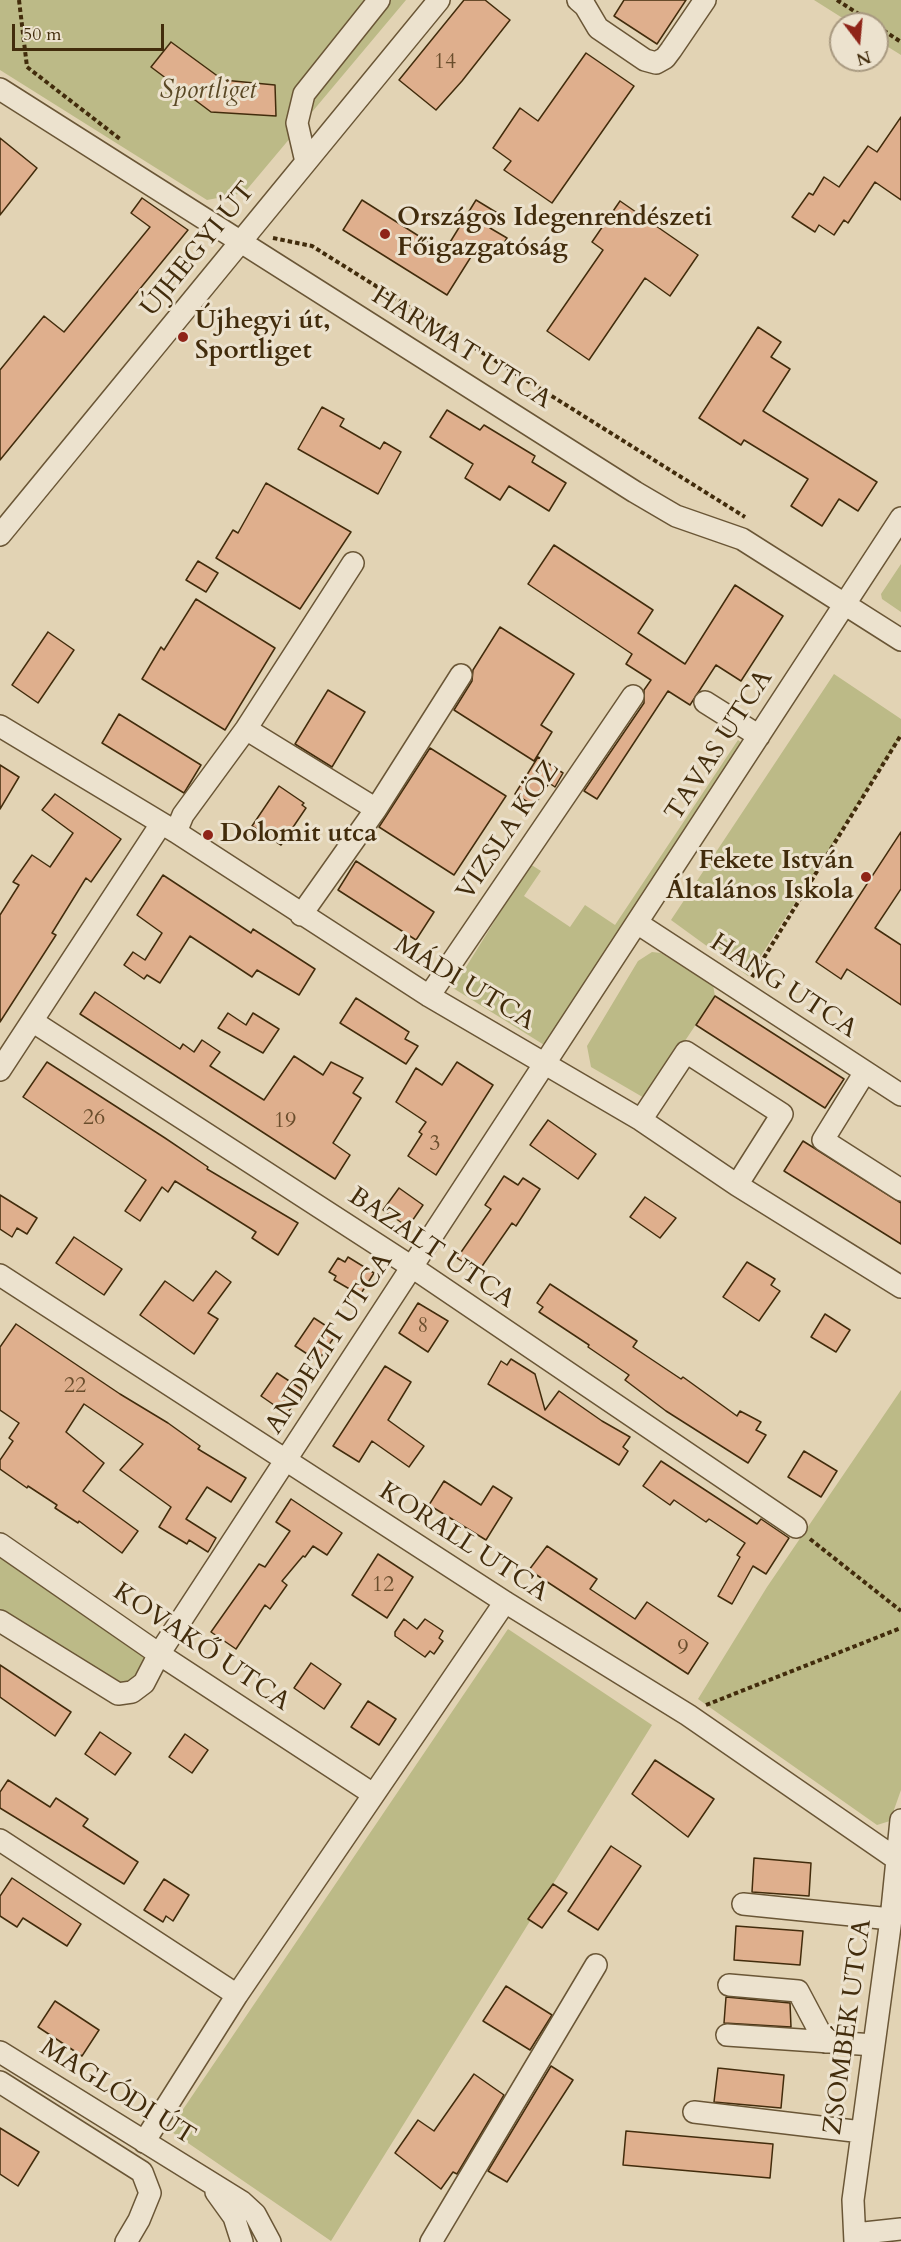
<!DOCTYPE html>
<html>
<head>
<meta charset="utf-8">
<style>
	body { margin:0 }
	#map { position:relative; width:901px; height:2242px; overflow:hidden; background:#e2d3b4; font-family:Cardo,serif }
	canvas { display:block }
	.north { position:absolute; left:829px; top:12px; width:60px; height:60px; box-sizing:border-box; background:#ece2ce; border:2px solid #a89980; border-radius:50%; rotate:164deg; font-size:16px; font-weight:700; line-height:24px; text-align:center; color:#422c0c }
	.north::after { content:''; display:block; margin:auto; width:21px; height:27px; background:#8f2418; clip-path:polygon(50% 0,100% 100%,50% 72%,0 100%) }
	.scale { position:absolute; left:12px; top:24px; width:152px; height:27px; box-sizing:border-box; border:3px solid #422c0c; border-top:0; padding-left:8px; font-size:18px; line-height:21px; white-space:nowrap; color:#422c0c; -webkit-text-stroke:4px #ece2ce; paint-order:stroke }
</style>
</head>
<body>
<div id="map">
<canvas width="901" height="2242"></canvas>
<div class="north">N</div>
<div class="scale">50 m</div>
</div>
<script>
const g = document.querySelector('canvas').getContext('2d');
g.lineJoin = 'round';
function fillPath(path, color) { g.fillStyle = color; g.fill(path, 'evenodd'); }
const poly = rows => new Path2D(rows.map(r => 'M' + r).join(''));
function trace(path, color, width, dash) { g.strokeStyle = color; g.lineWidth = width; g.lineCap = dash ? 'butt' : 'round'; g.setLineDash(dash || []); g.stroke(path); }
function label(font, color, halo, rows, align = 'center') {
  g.font = font + ' Cardo,serif'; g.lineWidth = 6; g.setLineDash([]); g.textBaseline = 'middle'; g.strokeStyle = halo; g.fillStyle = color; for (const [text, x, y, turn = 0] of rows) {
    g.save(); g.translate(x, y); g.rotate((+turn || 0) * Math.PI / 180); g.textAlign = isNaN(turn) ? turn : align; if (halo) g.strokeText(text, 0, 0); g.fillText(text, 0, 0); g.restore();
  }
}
fillPath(poly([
	[0,0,406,0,244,193,207,200,0,70],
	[814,0,901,0,901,55,877,40,877,24,852,24],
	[901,564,901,612,882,599,881,594],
	[834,674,901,719,901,737,748,976,671,920],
	[738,740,747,747,549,1048,453,988,530,864,541,871,524,896,570,927,585,905,615,925],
	[652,952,661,953,713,985,715,996,646,1099,591,1067,587,1046,638,961],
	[901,1390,901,1790,890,1821,877,1825,698,1699,767,1587],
	[0,1557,153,1661,142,1681,117,1685,0,1610],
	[508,1629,652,1725,331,2241,169,2130]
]), '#bcba87');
const building = poly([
	[464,0,485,0,510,20,462,81,436,110,399,80,464,0],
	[624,0,686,0,657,44,614,16,624,0],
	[171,42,223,80,275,85,276,116,211,112,151,67,171,42],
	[586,53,634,86,552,203,504,170,511,161,493,148,520,108,538,121,586,53],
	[901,117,901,200,875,182,848,223,844,220,834,235,819,225,815,232,792,217,809,193,813,195,824,177,839,187,868,146,877,152,901,117],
	[0,138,37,168,0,215,0,138],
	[142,198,188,230,0,460,0,370,44,316,64,332,150,227,131,213,142,198],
	[362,200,444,252,476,200,499,214,490,228,507,238,497,255,479,244,447,295,343,230,362,200],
	[620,201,698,255,670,296,645,278,589,360,547,331,603,250,592,242,620,201],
	[758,327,781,342,771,357,790,369,763,411,877,482,858,511,839,499,822,526,791,506,808,479,744,440,741,445,699,418,758,327],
	[322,407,344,419,340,426,380,449,384,442,401,452,378,494,298,449,322,407],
	[447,410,480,430,484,425,535,456,532,462,566,483,549,511,509,486,500,500,465,478,473,464,430,437,447,410],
	[266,483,351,532,300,609,216,558,233,530,238,533,266,483],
	[554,545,653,610,638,633,685,664,735,585,783,616,741,681,716,665,690,705,668,691,597,799,584,791,644,703,644,690,651,680,626,664,632,654,528,584,554,545],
	[198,561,218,573,206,592,186,580,198,561],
	[196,599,275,648,225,730,142,679,161,647,164,650,196,599],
	[500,627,574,674,541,725,552,732,534,761,454,710,472,681,473,670,500,627],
	[48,632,74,650,38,703,12,685,48,632],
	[328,690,365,712,332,767,295,744,328,690],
	[119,714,201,765,184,793,102,743,119,714],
	[430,748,506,796,454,875,379,827,430,748],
	[538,757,563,773,555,787,549,783,534,806,515,794,538,757],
	[0,765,19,777,0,809,0,765],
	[279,786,304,803,302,805,306,808,281,845,252,826,279,786],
	[55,794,121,839,91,882,86,878,52,933,56,935,0,1022,0,915,19,885,13,882,32,855,50,867,73,833,42,810,55,794],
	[901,832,901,889,875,928,901,945,901,1005,847,969,841,979,816,962,901,832],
	[356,861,434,912,416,940,338,890,356,861],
	[163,875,251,933,253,929,315,969,299,995,257,970,252,977,190,936,160,983,147,975,144,979,124,965,133,952,145,960,162,933,137,915,163,875],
	[95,992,180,1049,183,1044,194,1052,202,1040,220,1052,210,1066,264,1100,294,1056,323,1075,331,1062,363,1078,353,1093,361,1098,333,1143,350,1155,335,1179,80,1014,95,992],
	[715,996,844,1079,825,1108,696,1025,715,996],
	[356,998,409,1032,405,1039,418,1046,406,1064,340,1023,356,998],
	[228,1013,246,1025,253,1013,279,1029,263,1053,218,1028,228,1013],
	[47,1062,165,1138,208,1167,207,1169,298,1223,278,1255,252,1238,256,1232,175,1181,168,1192,162,1187,140,1221,125,1211,146,1180,23,1097,47,1062],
	[457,1062,493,1085,436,1175,408,1156,422,1134,419,1132,426,1122,396,1102,416,1068,442,1085,457,1062],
	[548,1120,596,1154,578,1179,530,1145,548,1120],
	[803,1141,901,1203,901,1244,784,1171,803,1141],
	[504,1176,518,1185,523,1178,540,1189,516,1226,512,1223,478,1272,457,1258,491,1209,485,1205,504,1176],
	[399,1188,423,1205,408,1227,383,1210,399,1188],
	[0,1195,37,1218,27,1234,17,1228,12,1237,0,1229,0,1195],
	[645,1197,676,1218,660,1238,630,1217,645,1197],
	[74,1237,122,1269,104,1295,56,1263,74,1237],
	[348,1257,374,1273,360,1295,334,1280,336,1276,329,1272,338,1258,345,1262,348,1257],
	[747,1262,775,1279,771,1285,780,1291,759,1321,723,1297,747,1262],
	[216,1271,231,1282,208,1313,218,1319,194,1354,140,1315,165,1281,193,1301,216,1271],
	[550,1284,637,1341,633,1347,681,1379,683,1377,737,1416,740,1411,761,1422,756,1430,766,1435,748,1463,666,1411,625,1380,629,1375,588,1347,589,1345,539,1312,543,1307,537,1303,550,1284],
	[418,1303,448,1321,428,1352,399,1333,418,1303],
	[825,1314,850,1330,836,1352,811,1337,825,1314],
	[314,1318,337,1333,318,1361,295,1346,314,1318],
	[16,1324,120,1394,168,1423,200,1446,198,1449,246,1478,231,1502,207,1487,186,1519,216,1538,208,1552,189,1540,187,1544,159,1527,171,1507,120,1470,143,1444,84,1404,66,1432,104,1463,83,1491,138,1531,122,1553,79,1521,78,1523,55,1508,57,1505,28,1486,27,1488,0,1469,0,1460,13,1441,9,1438,19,1423,0,1410,0,1347,16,1324],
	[511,1359,535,1374,545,1410,559,1391,602,1421,630,1437,623,1447,628,1451,619,1465,488,1384,501,1361,507,1365,511,1359],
	[385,1366,411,1382,388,1420,424,1446,409,1467,372,1441,359,1462,333,1446,385,1366],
	[277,1373,303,1390,287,1414,261,1396,277,1373],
	[804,1451,837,1471,821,1497,788,1477,804,1451],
	[661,1461,757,1524,761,1519,789,1538,766,1574,753,1566,732,1604,718,1596,740,1557,737,1555,745,1543,709,1519,706,1522,674,1500,670,1505,643,1486,661,1461],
	[444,1481,481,1505,493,1486,512,1498,486,1540,429,1505,444,1481],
	[291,1499,342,1533,327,1555,313,1546,305,1557,303,1556,282,1581,287,1585,270,1609,265,1605,236,1649,211,1632,259,1564,265,1567,290,1531,276,1522,291,1499],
	[547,1546,597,1579,590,1589,635,1619,647,1602,708,1643,688,1674,529,1570,547,1546],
	[378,1554,413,1577,387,1618,352,1595,378,1554],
	[404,1619,417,1629,425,1619,443,1631,439,1638,443,1641,434,1654,430,1651,425,1657,395,1636,395,1632,404,1619],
	[311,1663,341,1684,324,1709,294,1688,311,1663],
	[0,1665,71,1712,55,1736,0,1697,0,1665],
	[368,1701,396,1719,379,1745,351,1727,368,1701],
	[100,1732,131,1753,115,1775,85,1754,100,1732],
	[185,1734,208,1750,192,1773,169,1757,185,1734],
	[655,1760,714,1799,688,1837,632,1794,655,1760],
	[8,1780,50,1807,56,1798,88,1819,83,1826,138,1862,124,1884,0,1808,0,1792,8,1780],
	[611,1846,641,1866,598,1930,568,1911,611,1846],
	[754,1858,811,1863,809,1896,752,1892,754,1858],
	[12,1878,81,1924,67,1946,23,1918,17,1927,0,1916,0,1896,12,1878],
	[164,1879,189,1895,173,1921,166,1916,163,1922,144,1910,164,1879],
	[553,1884,567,1893,542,1928,528,1919,553,1884],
	[736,1926,803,1931,800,1965,734,1960,736,1926],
	[506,1986,552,2015,530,2050,483,2021,506,1986],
	[726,1997,790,2003,791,2027,724,2023,726,1997],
	[55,2001,99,2030,82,2056,38,2027,55,2001],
	[551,2066,573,2080,507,2182,488,2171,551,2066],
	[718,2068,784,2075,781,2108,714,2102,718,2068],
	[474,2074,504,2095,457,2174,453,2172,441,2189,395,2153,418,2120,434,2131,474,2074],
	[0,2128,39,2152,18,2186,0,2174,0,2128],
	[626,2131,773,2144,770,2178,623,2165,626,2131]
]);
fillPath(building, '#dfaf8d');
trace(building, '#422c0c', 1.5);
const minor = poly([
	[578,0,585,6,598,28,645,60,656,63,665,58,671,50,705,0],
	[0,89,635,492,676,516,742,539,901,640],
	[306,162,297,123,304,94,379,0],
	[0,535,439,0],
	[705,702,759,736],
	[0,726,176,832,429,996,641,1120,737,1185,901,1287],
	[246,729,376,809],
	[176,832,183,815,246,729,353,563],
	[301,915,376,809,461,675],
	[637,923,901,1095],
	[429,996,633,696],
	[32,1021,412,1267,796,1527],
	[0,1070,161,824],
	[865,1072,823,1140,901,1190],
	[641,1120,686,1052,782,1114,737,1185],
	[0,1275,505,1602,688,1715,901,1862],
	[0,1544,159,1654,373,1794],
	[0,1621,118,1694,132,1692,144,1683,159,1654,901,518],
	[0,1840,237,1995],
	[743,1904,891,1919],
	[729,1985,798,1991,825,2042],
	[727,2035,874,2045],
	[0,2052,242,2202,255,2214,270,2242],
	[0,2082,142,2172,150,2193,139,2220,126,2242],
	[694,2112,862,2132],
	[144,2142,237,1995,505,1602],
	[216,2192,234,2217,242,2242],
	[855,2234,901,2229],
	[431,2242,596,1965],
	[855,2242,853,2200,891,1919,901,1820]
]);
trace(minor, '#6a5636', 24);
trace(poly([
	[19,0,27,67,120,139],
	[837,0,874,24],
	[877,26,901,42],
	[273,238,312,246,745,517],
	[752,977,901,735],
	[810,1539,901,1611],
	[706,1705,901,1628]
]), '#422c0c', 4, [4.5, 3]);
trace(minor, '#ece2ce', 21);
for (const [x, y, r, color] of [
	[385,234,6,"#8f2418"],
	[183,337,6,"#8f2418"],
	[208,835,6,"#8f2418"],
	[866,877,6,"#8f2418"]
]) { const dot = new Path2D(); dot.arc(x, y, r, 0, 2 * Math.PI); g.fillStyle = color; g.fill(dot); trace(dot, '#ece2ce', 2); }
label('22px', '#694d2c', null, [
	["14",445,63],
	["26",94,1119],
	["19",285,1122],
	["3",435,1145],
	["8",423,1327],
	["22",75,1387],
	["12",383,1586],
	["9",683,1649]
]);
label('italic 26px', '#5a4825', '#ece2ce', [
	["Sportliget",208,92]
]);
label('bold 26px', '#422c0c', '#ece2ce', [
	["Országos Idegenrendészeti",397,219],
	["Főigazgatóság",397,249],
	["Újhegyi út,",195,322],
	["Sportliget",195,352],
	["Dolomit utca",220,835],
	["Fekete István",854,862,"right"],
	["Általános Iskola",854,892,"right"]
], 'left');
label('26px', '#422c0c', '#ece2ce', [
	["ÚJHEGYI ÚT",199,250,-51],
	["HARMAT UTCA",461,349,32],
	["TAVAS UTCA",720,746,-57],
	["VIZSLA KÖZ",509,831,-56],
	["MÁDI UTCA",464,984,31],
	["HANG UTCA",783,987,33],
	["BAZALT UTCA",431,1249,34],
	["ANDEZIT UTCA",330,1344,-57],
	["KORALL UTCA",463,1543,33],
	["KOVAKŐ UTCA",201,1648,34],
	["ZSOMBÉK UTCA",849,2027,-82],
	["MAGLÓDI ÚT",117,2093,32]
]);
</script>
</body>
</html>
